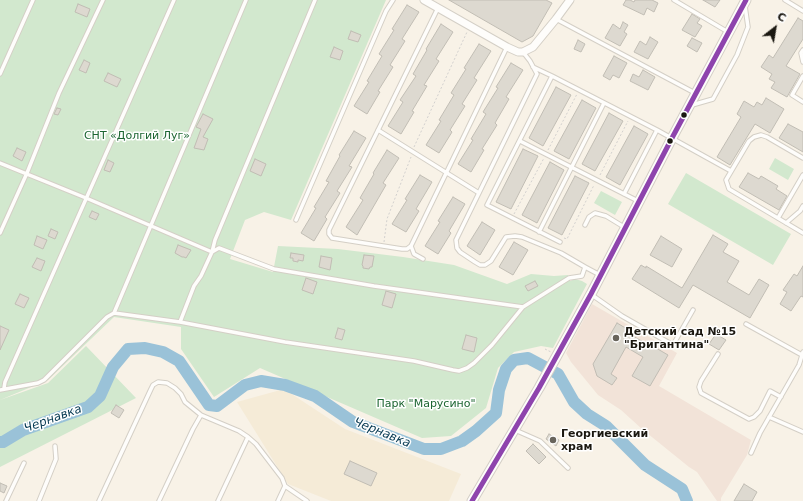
<!DOCTYPE html>
<html>
<head>
<meta charset="utf-8">
<style>
	body { margin:0 }
	#map { position:relative; width:803px; height:501px; overflow:hidden; background:#f8f2e7; font-family:"DejaVu Sans",sans-serif }
	canvas { display:block }
	.north { position:absolute; left:755px; top:8px; width:40px; height:40px; -webkit-text-stroke:3px #fff; paint-order:stroke; rotate:31deg; font-size:11px; font-weight:700; line-height:16px; text-align:center; color:#1b1811 }
	.north::after { content:''; display:block; margin:auto; width:14px; height:18px; background:#1b1811; clip-path:polygon(50% 0,100% 100%,50% 72%,0 100%) }
</style>
</head>
<body>
<div id="map">
<canvas width="803" height="501"></canvas>
<div class="north">С</div>
</div>
<script>
const g = document.querySelector('canvas').getContext('2d');
g.lineJoin = 'round';
function fillPath(path, color) { g.fillStyle = color; g.fill(path, 'evenodd'); }
const poly = rows => new Path2D(rows.map(r => 'M' + r).join(''));
function trace(path, color, width, dash) { g.strokeStyle = color; g.lineWidth = width; g.lineCap = dash ? 'butt' : 'round'; g.setLineDash(dash || []); g.stroke(path); }
function label(font, color, halo, rows, align = 'center') {
  g.font = font + ' "DejaVu Sans",sans-serif'; g.lineWidth = 3; g.setLineDash([]); g.textBaseline = 'middle'; g.strokeStyle = halo; g.fillStyle = color; for (const [text, x, y, turn = 0] of rows) {
    g.save(); g.translate(x, y); g.rotate((+turn || 0) * Math.PI / 180); g.textAlign = isNaN(turn) ? turn : align; if (halo) g.strokeText(text, 0, 0); g.fillText(text, 0, 0); g.restore();
  }
}
fillPath(poly([
	[284,389,345,429,461,474,449,501,331,501,288,484,237,402]
]), '#f5ebd7');
fillPath(poly([
	[592,304,677,353,659,386,751,440,747,455,721,498,721,501,717,501,697,472,689,467,642,429,621,410,598,395,571,362,566,353]
]), '#f2e3d8');
fillPath(poly([
	[0,0,386,0,291,220,264,212,245,220,230,259,273,272,278,246,338,249,403,257,454,265,507,284,531,274,554,276,568,275,570,281,575,279,582,281,587,284,553,348,541,346,514,352,498,368,486,408,451,436,422,438,260,368,214,397,181,349,181,327,114,317,48,380,0,400,48,383,86,346,136,398,0,467],
	[775,158,794,169,788,180,769,169],
	[686,173,791,234,773,265,668,204],
	[601,191,622,202,615,215,594,203]
]), '#d2e8ce');
trace(poly([
	[0,442,3,442,23,430,88,407,100,396,113,367,128,349,145,348,163,352,179,361,209,405,217,406,245,385,261,381,285,385,315,396,353,422,424,449,441,449,462,441,476,431,496,413,499,390,506,369,514,360,528,358,558,374,574,402,587,414,606,426,645,465,682,489,687,501]
]), '#9ac2d8', 12);
const building = poly([
	[449,0,546,0,552,3,533,36,522,42,449,0],
	[626,0,630,0,634,2,635,0,652,0,658,3,654,12,647,8,644,15,623,5,626,0],
	[703,0,720,0,715,7,703,0],
	[78,4,90,9,87,17,75,12,78,4],
	[407,5,419,12,402,39,405,41,390,65,393,67,378,91,380,92,367,114,354,106,369,82,367,81,382,56,379,54,394,30,392,29,407,5],
	[692,14,700,19,697,23,702,26,695,37,682,30,692,14],
	[798,18,803,21,803,39,786,66,800,74,787,97,771,88,775,82,769,79,772,74,761,67,769,55,773,58,798,18],
	[623,22,628,25,624,32,627,34,620,46,605,38,613,24,620,29,623,22],
	[441,24,453,32,436,59,439,61,424,85,427,86,412,111,414,112,401,134,388,126,403,102,400,100,416,76,413,74,427,50,426,49,441,24],
	[351,31,361,35,358,42,348,39,351,31],
	[650,37,658,42,648,59,634,52,640,41,646,45,650,37],
	[692,38,702,43,697,52,687,46,692,38],
	[578,40,585,44,581,52,574,49,578,40],
	[479,44,491,51,474,78,477,80,462,104,465,106,450,130,452,132,439,153,426,145,441,121,439,120,454,95,451,93,466,69,464,68,479,44],
	[334,47,343,51,340,60,330,57,334,47],
	[614,56,627,63,619,78,613,75,610,80,603,76,614,56],
	[84,60,90,63,86,73,79,70,84,60],
	[511,63,523,70,506,97,509,99,495,123,497,125,482,149,484,150,471,172,458,164,473,140,471,139,486,114,483,112,498,88,496,87,511,63],
	[643,70,655,77,648,90,630,81,633,74,639,77,643,70],
	[108,73,121,79,117,87,104,81,108,73],
	[556,87,571,95,543,146,529,138,556,87],
	[766,98,784,109,770,133,755,124,730,165,717,157,741,117,737,114,744,101,754,107,757,102,762,105,766,98],
	[582,100,596,108,569,159,554,151,582,100],
	[57,108,61,109,58,115,54,114,57,108],
	[609,113,623,121,595,171,582,164,609,113],
	[203,114,213,119,203,137,208,139,204,150,194,148,201,129,196,127,203,114],
	[788,124,803,132,803,152,779,138,788,124],
	[634,126,648,134,620,185,606,177,634,126],
	[354,131,366,138,349,166,352,167,337,191,340,193,325,217,327,219,314,241,301,233,316,208,314,207,329,182,326,181,340,156,339,155,354,131],
	[17,148,26,152,22,161,13,156,17,148],
	[523,149,538,156,511,209,496,202,523,149],
	[387,150,399,158,383,183,386,185,357,235,346,227,363,200,360,198,374,174,373,173,387,150],
	[255,159,266,164,261,176,250,171,255,159],
	[108,160,114,163,110,172,104,170,108,160],
	[550,162,564,170,537,223,522,215,550,162],
	[748,173,759,179,761,176,778,186,776,189,787,196,779,210,739,187,748,173],
	[420,175,432,182,416,209,419,211,406,232,392,224,407,200,405,199,420,175],
	[575,176,589,183,562,235,548,228,575,176],
	[453,197,465,204,449,231,451,233,438,254,425,246,440,222,438,221,453,197],
	[92,211,99,214,96,220,89,217,92,211],
	[482,222,495,230,480,255,467,246,482,222],
	[51,229,58,232,55,239,48,236,51,229],
	[713,235,728,244,723,252,739,261,727,282,749,295,759,279,769,285,750,318,693,285,679,308,632,279,641,265,646,268,646,266,682,288,713,235],
	[37,236,47,240,43,249,34,245,37,236],
	[661,236,682,249,672,267,650,255,661,236],
	[514,242,528,250,513,275,499,267,514,242],
	[178,245,191,250,186,258,184,257,182,257,175,253,178,245],
	[291,253,304,255,303,261,298,260,298,262,293,261,293,258,290,258,291,253],
	[364,255,374,256,372,267,370,267,369,269,363,268,363,266,362,265,364,255],
	[321,256,332,258,330,270,319,267,321,256],
	[37,258,45,261,41,271,32,267,37,258],
	[803,266,803,297,801,296,791,311,780,304,787,292,783,290,794,274,797,276,803,266],
	[306,278,317,282,313,294,302,290,306,278],
	[535,281,538,286,528,291,525,286,535,281],
	[386,291,396,294,392,308,382,305,386,291],
	[20,294,29,298,24,308,15,304,20,294],
	[617,323,634,333,633,336,645,343,647,341,657,346,656,348,668,355,650,386,632,376,643,357,626,347,611,374,617,378,612,385,597,376,593,364,617,323],
	[0,326,9,330,0,350,0,326],
	[338,328,345,330,342,340,335,338,338,328],
	[716,334,726,340,719,350,709,344,716,334],
	[466,335,477,338,474,352,462,349,466,335],
	[116,405,124,410,119,418,111,413,116,405],
	[549,434,559,440,556,446,546,439,549,434],
	[533,444,546,457,539,464,526,451,533,444],
	[350,461,377,473,371,486,344,474,350,461],
	[0,483,7,486,4,493,0,491,0,483],
	[744,484,757,492,752,501,734,501,744,484]
]);
fillPath(building, '#ddd9d0');
trace(building, '#c1bdb4', 1);
const service = poly([
	[674,0,728,32],
	[785,0,803,11],
	[438,8,329,230,329,234,332,238,402,249,407,249,411,246,507,47],
	[556,19,695,93],
	[803,50,801,53,803,62],
	[523,52,530,61,537,74,456,240,457,248,460,252,475,262,480,265,485,265,491,261,506,237,515,236,522,237,561,253,585,267],
	[533,67,552,76],
	[0,74,33,0],
	[803,76,792,95,803,102],
	[692,105,713,99,737,55,748,27,745,6],
	[378,130,479,193],
	[657,130,731,171],
	[520,141,638,201],
	[803,158,767,137,761,135,754,137,749,141,726,180,729,189,803,233],
	[0,163,86,198,212,252,219,248,274,269,374,286,523,307,569,278,582,276,585,267,600,275],
	[778,218,803,175],
	[296,220,386,11,393,0],
	[786,223,800,211,803,206],
	[585,225,589,217,595,213,606,216,624,227],
	[539,232,604,103],
	[0,233,27,173,59,93,103,0],
	[560,242,487,205,552,76,657,130,624,194],
	[411,246,414,254,423,259],
	[592,295,622,316,673,345,693,310],
	[114,313,246,0],
	[180,322,194,286,201,276,212,252,215,240,315,0],
	[746,324,802,355],
	[718,354,701,381,699,387,701,393,749,419,754,417,760,411,770,391,781,397],
	[4,388,5,382,174,0],
	[0,390,38,383,44,380,107,317,114,313,180,322,285,342,414,361,453,370,459,371,467,368,474,363,492,345,523,307],
	[769,417,803,432],
	[515,430,540,441,568,468],
	[751,453,760,433,799,365,803,352],
	[6,501,24,463],
	[39,501,56,459,55,446],
	[99,501,151,389,153,385,158,382,167,383,175,388,181,394,185,402,201,415,239,431,248,437,256,444,282,478,285,486,307,501],
	[159,501,193,429,201,415],
	[218,501,248,437],
	[278,501,285,486]
]);
const minor = poly([
	[424,0,507,47,518,52,523,52,533,47,556,19,570,0]
]);
const tertiary = poly([
	[472,501,539,388,591,294,672,138,746,0]
]);
trace(service, '#d4cfc6', 5.5);
trace(minor, '#d4cfc6', 9);
trace(tertiary, '#d4cfc6', 11);
trace(poly([
	[414,147,467,32],
	[548,150,577,94],
	[600,175,628,121],
	[514,214,544,158],
	[564,238,567,239,594,185],
	[384,242,387,219,411,157],
	[545,349,551,352]
]), '#d2d0ce', 1, [2, 2]);
trace(service, '#fefdfb', 3.5);
trace(minor, '#fefdfb', 7);
trace(tertiary, '#fefdfb', 9);
trace(poly([
	[472,501,539,388,591,294,672,138,746,0]
]), '#8e44ad', 5);
for (const [x, y, r, color] of [
	[684,115,3.5,"#1b1811"],
	[670,141,3.5,"#1b1811"],
	[616,338,4,"#68645c"],
	[553,440,4,"#68645c"]
]) { const dot = new Path2D(); dot.arc(x, y, r, 0, 2 * Math.PI); g.fillStyle = color; g.fill(dot); trace(dot, '#fff', 1.5); }
label('11px', '#1c6531', '#fff', [
	["СНТ «Долгий Луг»",137,136],
	["Парк \"Марусино\"",426,404]
]);
label('bold 11px', '#1b1811', '#fff', [
	["Детский сад №15",624,332],
	["\"Бригантина\"",624,345],
	["Георгиевский",561,434],
	["храм",561,447]
], 'left');
label('italic 12px', '#033750', '#fff', [
	["Чернавка",53,419,-20],
	["Чернавка",382,433,22]
]);
</script>
</body>
</html>
